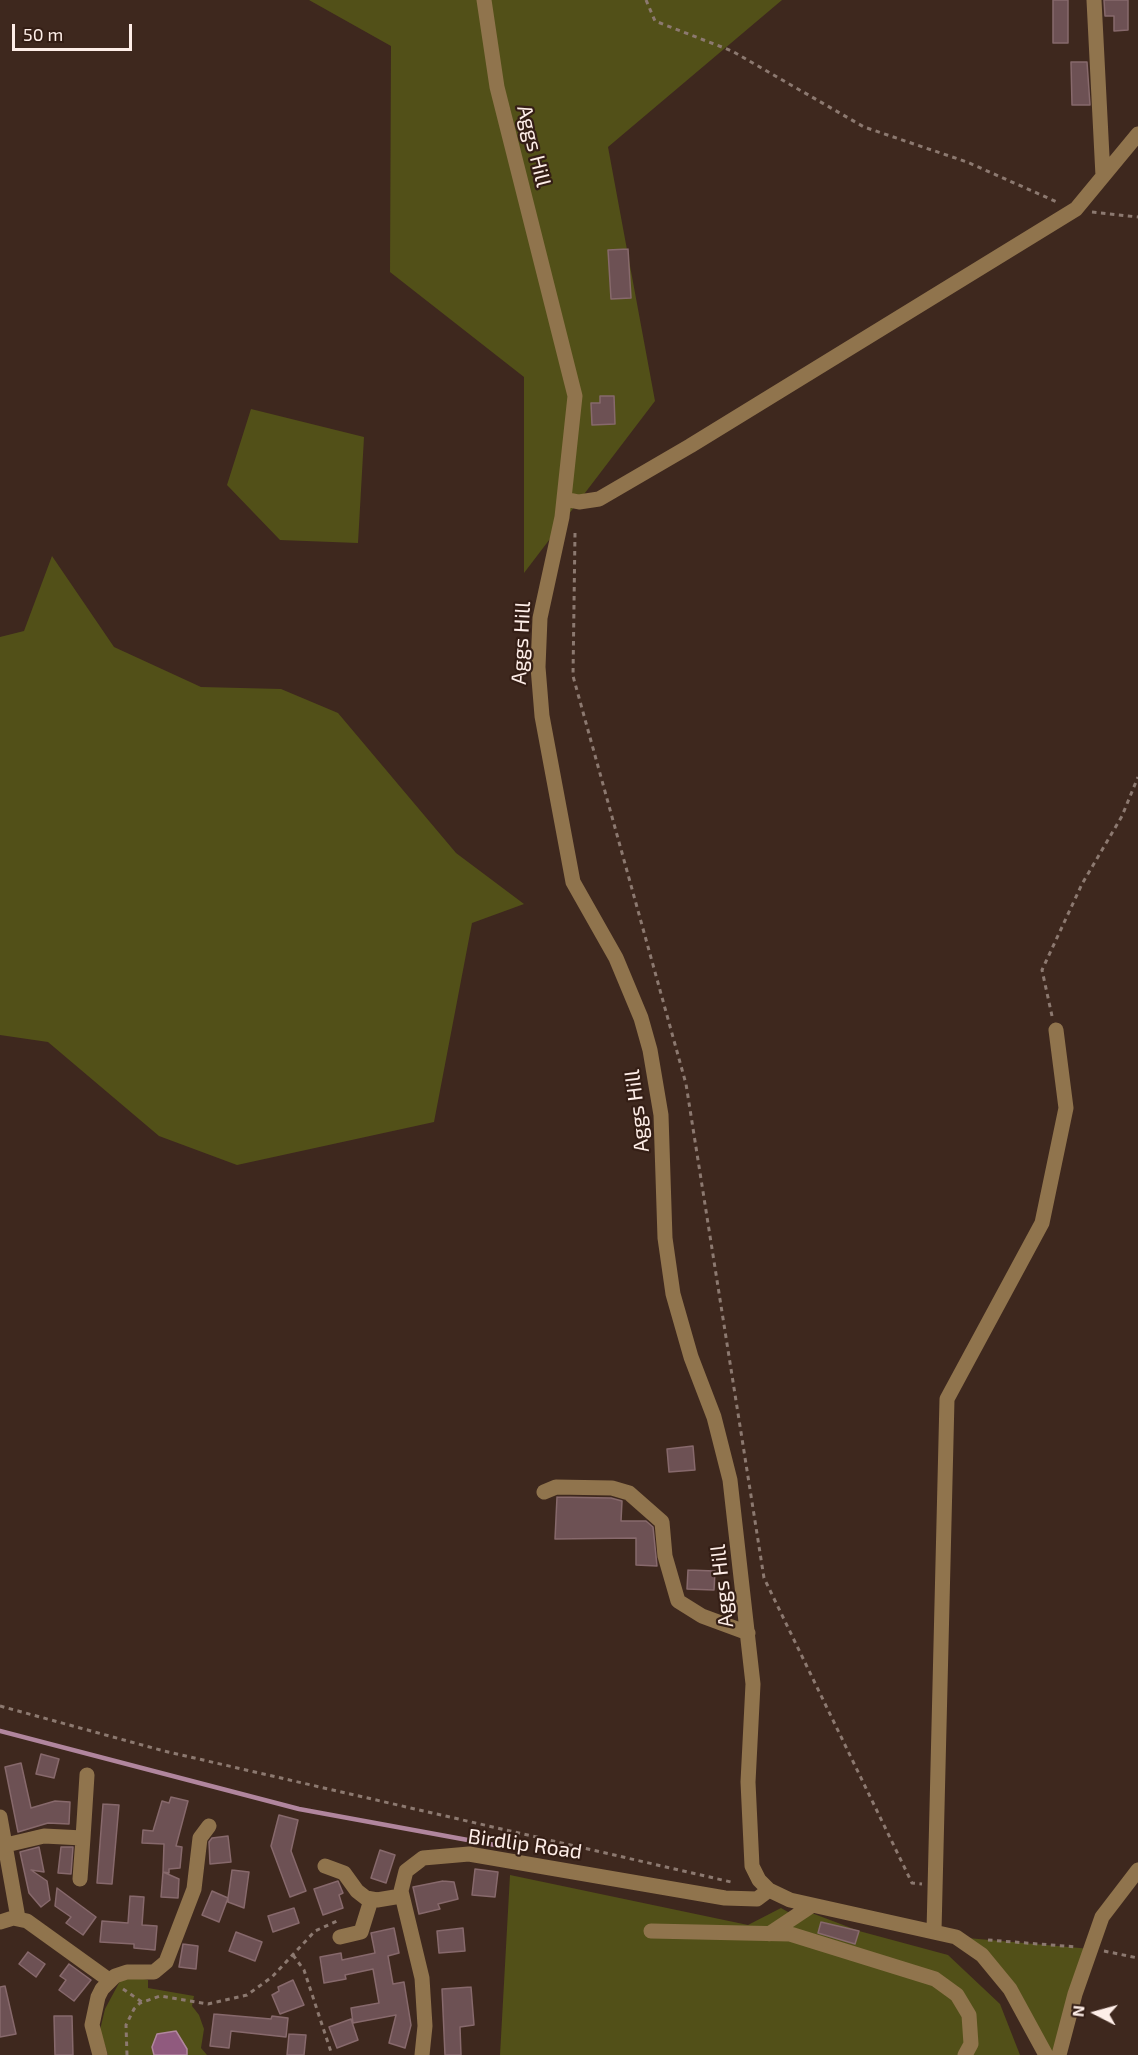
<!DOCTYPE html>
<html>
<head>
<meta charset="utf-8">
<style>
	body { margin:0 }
	#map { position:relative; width:1138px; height:2055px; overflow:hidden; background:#3e281e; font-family:"Exo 2",sans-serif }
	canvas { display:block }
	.north { position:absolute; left:1066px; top:1983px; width:60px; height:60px; -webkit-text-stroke:4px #341e15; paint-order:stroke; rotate:276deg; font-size:16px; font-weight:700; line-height:24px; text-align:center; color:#feeee8 }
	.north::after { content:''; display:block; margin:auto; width:21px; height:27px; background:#feeee8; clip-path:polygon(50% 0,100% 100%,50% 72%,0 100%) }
	.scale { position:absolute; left:12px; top:24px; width:120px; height:27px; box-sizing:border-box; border:3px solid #feeee8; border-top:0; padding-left:8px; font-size:18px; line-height:21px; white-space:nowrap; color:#feeee8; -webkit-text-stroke:4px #341e15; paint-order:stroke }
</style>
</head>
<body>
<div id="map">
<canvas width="1138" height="2055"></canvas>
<div class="north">N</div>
<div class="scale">50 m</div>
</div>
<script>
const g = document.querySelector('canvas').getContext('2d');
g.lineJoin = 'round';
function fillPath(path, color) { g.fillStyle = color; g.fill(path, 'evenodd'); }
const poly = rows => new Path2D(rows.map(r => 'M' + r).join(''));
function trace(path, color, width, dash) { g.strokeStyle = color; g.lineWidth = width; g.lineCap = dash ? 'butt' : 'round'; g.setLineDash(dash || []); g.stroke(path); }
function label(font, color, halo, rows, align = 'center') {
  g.font = font + ' "Exo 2",sans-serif'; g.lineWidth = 4.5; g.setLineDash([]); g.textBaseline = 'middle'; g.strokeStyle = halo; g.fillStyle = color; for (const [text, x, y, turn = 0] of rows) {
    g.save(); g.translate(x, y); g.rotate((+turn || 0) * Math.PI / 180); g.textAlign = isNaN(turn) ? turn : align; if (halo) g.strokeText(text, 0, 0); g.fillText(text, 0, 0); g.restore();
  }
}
fillPath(poly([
	[309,0,782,0,608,147,655,401,524,573,524,377,390,272,391,46],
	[251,409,364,437,358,543,280,540,227,485],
	[52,556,114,647,201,687,281,689,338,713,456,853,524,904,472,923,434,1122,237,1165,159,1136,48,1042,0,1035,0,637,24,631],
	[510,1875,748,1925,781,1908,795,1916,809,1912,859,1931,948,1955,1000,2004,1020,2055,500,2055],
	[956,1937,1091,1949,1059,2055,1046,2055,1023,2008],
	[135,1977,148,1980,148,1988,194,1996,192,2006,199,2015,204,2029,201,2048,207,2055,108,2055,100,2030,105,2009,120,1981]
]), '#525018');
const water = poly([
	[176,2031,187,2049,187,2055,154,2055,152,2047,157,2034,176,2031]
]);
fillPath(water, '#905a7e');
trace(water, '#b1869e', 1.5);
trace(poly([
	[0,1731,299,1809,495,1845]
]), '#b1869e', 4.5);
const building = poly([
	[1053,0,1068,0,1068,43,1053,43,1053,0],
	[1104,0,1128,0,1128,30,1114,31,1114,16,1105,16,1104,0],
	[1071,62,1087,62,1090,105,1072,105,1071,62],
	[628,249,631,298,611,299,608,250,628,249],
	[600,396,614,396,615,424,592,425,591,403,600,403,600,396],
	[693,1446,695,1470,669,1472,667,1449,693,1446],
	[557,1497,611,1498,622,1501,621,1521,646,1521,653,1527,657,1566,636,1565,636,1538,555,1539,557,1497],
	[688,1570,715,1571,714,1590,687,1589,688,1570],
	[41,1754,59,1759,54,1778,36,1774,41,1754],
	[21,1763,31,1808,55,1801,70,1802,69,1824,48,1823,18,1832,5,1767,21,1763],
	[171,1797,188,1801,176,1846,182,1847,180,1868,169,1869,169,1873,163,1872,164,1844,142,1843,143,1830,153,1831,162,1801,169,1803,171,1797],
	[103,1804,119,1805,112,1884,97,1883,103,1804],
	[279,1815,298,1820,291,1851,306,1891,290,1897,271,1846,279,1815],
	[228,1836,231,1862,210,1864,209,1842,212,1838,228,1836],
	[39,1847,44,1872,31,1870,47,1881,50,1900,41,1907,29,1893,20,1852,39,1847],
	[61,1847,73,1847,71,1874,58,1873,61,1847],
	[380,1850,395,1855,386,1883,371,1878,380,1850],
	[475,1869,498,1872,495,1897,472,1895,475,1869],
	[232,1870,249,1872,244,1908,228,1902,228,1898,219,1922,202,1915,212,1891,228,1898,232,1870],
	[163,1872,179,1879,178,1898,161,1897,163,1872],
	[338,1881,343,1893,339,1895,343,1908,323,1915,314,1889,338,1881],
	[443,1881,454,1882,458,1899,438,1904,440,1909,419,1914,413,1887,443,1881],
	[57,1888,96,1917,83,1935,66,1923,71,1917,55,1906,57,1888],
	[130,1896,144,1897,142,1925,157,1926,155,1950,134,1948,134,1944,100,1942,102,1921,128,1923,130,1896],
	[294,1908,299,1923,273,1932,268,1916,294,1908],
	[821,1922,859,1931,855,1944,818,1933,821,1922],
	[394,1928,399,1953,388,1956,393,1984,404,1982,411,2025,405,2048,389,2043,396,2015,353,2023,351,2008,379,2003,373,1969,345,1975,346,1979,324,1983,320,1957,341,1953,342,1960,375,1953,371,1933,394,1928],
	[463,1928,465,1951,439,1953,437,1931,463,1928],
	[236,1932,262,1942,255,1961,229,1951,236,1932],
	[183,1944,198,1946,196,1969,179,1967,183,1944],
	[28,1952,45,1964,36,1977,19,1964,28,1952],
	[69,1964,91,1980,74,2001,59,1990,66,1980,60,1976,69,1964],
	[293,1980,304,2005,280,2014,272,1995,279,1991,278,1987,293,1980],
	[5,1986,16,2034,0,2037,0,1987,5,1986],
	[471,1987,474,2025,460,2027,461,2055,445,2055,442,1989,471,1987],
	[214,2014,271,2019,272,2016,288,2018,286,2037,231,2031,229,2048,210,2046,214,2014],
	[54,2016,72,2016,73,2055,55,2055,54,2016],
	[351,2019,358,2040,337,2048,329,2027,351,2019],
	[289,2034,306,2035,304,2055,287,2055,289,2034]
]);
fillPath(building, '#6d5154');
trace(building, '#87696c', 1.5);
trace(poly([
	[646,0,655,21,732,51,864,127,967,162,1057,202],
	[1092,212,1138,217],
	[575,533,573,676,686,1084,764,1578,912,1883,922,1884],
	[1052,1016,1042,970,1082,884,1122,816,1138,777],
	[0,1706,164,1751,731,1882],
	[988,1940,1077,1947],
	[1104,1951,1138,1958],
	[293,1955,304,1970,332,2055],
	[123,1989,142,2002],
	[127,2055,126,2025,134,2009,140,2003,160,1996,208,2004,247,1995,272,1977,315,1931,337,1921]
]), '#8c7970', 3, [4.5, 4.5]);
trace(poly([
	[484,0,497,87,575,396,562,517,540,618,538,667,542,716,573,882,616,958,641,1018,650,1050,661,1115,665,1238,673,1294,691,1357,714,1417,730,1480,753,1684,748,1782,752,1866,759,1880,769,1890,790,1900,956,1937,982,1955,1010,1989,1046,2055],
	[1094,0,1103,176],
	[564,499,579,502,599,499,690,446,1076,209,1138,134],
	[544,1492,556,1487,612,1488,629,1493,662,1522,665,1556,678,1601,702,1616,748,1633],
	[0,1817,18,1918],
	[6,1845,44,1836,83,1838,87,1775],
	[325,1866,344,1873,357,1891,366,1898,377,1900,401,1896],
	[80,1879,83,1838],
	[0,1922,13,1918,27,1921,109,1980],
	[651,1931,790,1934,935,1979,957,1995,969,2015,971,2044,965,2055],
	[934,1931,947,1399,1042,1223,1066,1108,1056,1030],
	[769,1934,811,1906],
	[340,1937,361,1932,371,1900],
	[100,2055,92,2025,98,1997,102,1989,115,1976,127,1972,154,1972,166,1962,194,1889,200,1838,209,1826],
	[422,2055,425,2026,422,1978,401,1891,406,1871,423,1858,469,1854,725,1898,757,1899,769,1890],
	[1059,2055,1075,1994,1102,1917,1138,1870]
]), '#90744d', 15);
label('21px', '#feeee8', '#341e15', [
	["Aggs Hill",534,146,76],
	["Aggs Hill",521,643,-87],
	["Aggs Hill",637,1111,-97],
	["Aggs Hill",722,1586,-96],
	["Birdlip Road",525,1844,8]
]);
</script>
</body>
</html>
